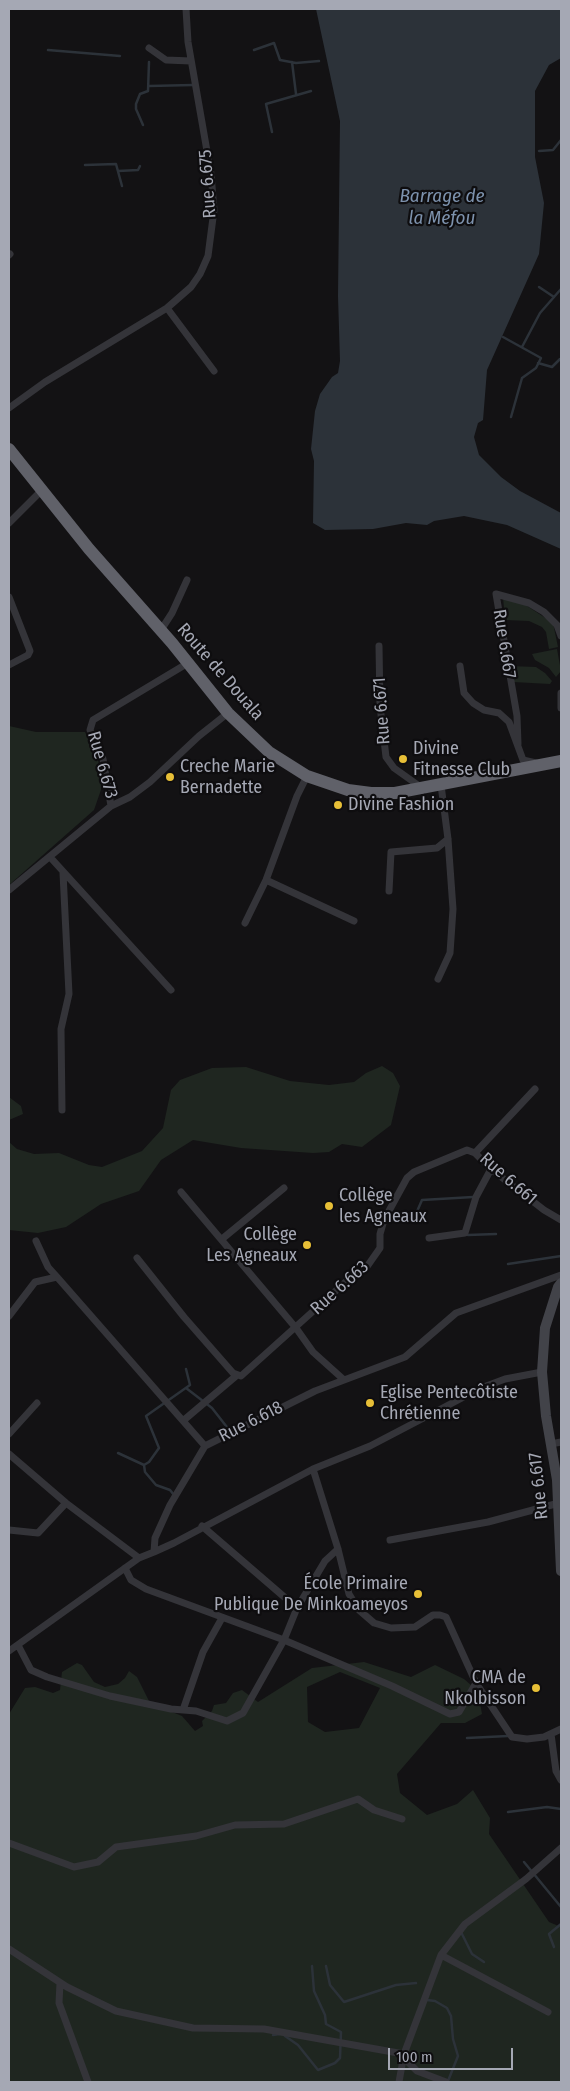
<!DOCTYPE html>
<html>
<head>
<meta charset="utf-8">
<style>
	body { margin:0 }
	#map { position:relative; width:570px; height:2091px; overflow:hidden; background:#131214; font-family:"Fira Sans Condensed",sans-serif }
	canvas { display:block }
	.frame { position:absolute; inset:0; border:10px solid #a5a8b4; pointer-events:none }
	.scale { position:absolute; left:388px; top:2048px; width:125px; height:22px; box-sizing:border-box; border:2px solid #a5a8b4; border-top:0; padding-left:6px; font-size:15px; line-height:18px; white-space:nowrap; color:#a5a8b4; -webkit-text-stroke:4px #0e0d0f; paint-order:stroke }
</style>
</head>
<body>
<div id="map">
<canvas width="570" height="2091"></canvas>
<div class="frame"></div>
<div class="scale">100 m</div>
</div>
<script>
const g = document.querySelector('canvas').getContext('2d');
g.lineJoin = 'round';
function fillPath(path, color) { g.fillStyle = color; g.fill(path, 'evenodd'); }
const poly = rows => new Path2D(rows.map(r => 'M' + r).join(''));
function trace(path, color, width, dash) { g.strokeStyle = color; g.lineWidth = width; g.lineCap = dash ? 'butt' : 'round'; g.setLineDash(dash || []); g.stroke(path); }
function label(font, color, halo, rows, align = 'center') {
  g.font = font + ' "Fira Sans Condensed",sans-serif'; g.lineWidth = 4.5; g.setLineDash([]); g.textBaseline = 'middle'; g.strokeStyle = halo; g.fillStyle = color; for (const [text, x, y, turn = 0] of rows) {
    g.save(); g.translate(x, y); g.rotate((+turn || 0) * Math.PI / 180); g.textAlign = isNaN(turn) ? turn : align; if (halo) g.strokeText(text, 0, 0); g.fillText(text, 0, 0); g.restore();
  }
}
fillPath(poly([
	[503,597,521,602,553,623,558,647,549,649,546,632,542,627,529,621,505,620],
	[557,649,561,671,556,677,549,668,535,660,532,654],
	[509,666,536,667,545,673,552,681,550,684,513,682],
	[9,726,36,732,85,732,98,760,103,784,94,810,9,885],
	[382,1066,393,1073,400,1086,391,1125,362,1147,342,1144,329,1152,313,1153,241,1148,193,1140,161,1160,139,1191,101,1204,66,1227,38,1233,9,1230,9,1142,17,1149,34,1154,59,1153,89,1165,102,1167,142,1151,163,1128,171,1090,180,1080,212,1068,246,1067,290,1081,329,1085,354,1082,366,1073],
	[9,1097,21,1106,23,1114,9,1120],
	[364,1662,411,1677,435,1665,464,1679,478,1691,482,1714,465,1723,441,1723,397,1774,400,1793,427,1815,457,1804,473,1790,490,1818,489,1834,549,1922,561,1927,561,2082,9,2082,9,1714,25,1688,35,1687,53,1693,60,1690,62,1672,77,1663,82,1665,94,1682,105,1687,118,1684,125,1678,129,1671,137,1677,150,1703,182,1716,195,1731,203,1726,202,1721,212,1711,214,1705,226,1703,233,1693,242,1690,258,1702,312,1668],
	[340,1672,380,1688,359,1728,325,1732,308,1722,307,1687]
]), '#1f2620');
fillPath(poly([
	[316,9,561,9,561,58,549,65,535,91,535,157,544,203,539,254,487,370,483,420,478,423,474,437,479,455,501,477,520,491,561,513,561,549,507,525,464,516,434,521,427,525,406,523,373,529,325,530,313,523,314,461,311,449,315,411,320,394,332,377,338,373,340,361,338,296,340,121]
]), '#2c3239');
trace(poly([
	[48,50,120,56],
	[254,50,274,43,280,60,296,63,319,61],
	[292,62,296,94],
	[149,86,193,85],
	[143,125,136,109,136,104,140,94,148,91,149,62],
	[272,132,266,104,311,91],
	[539,151,553,150,561,140],
	[85,165,116,164,122,186],
	[118,171,138,170,140,166],
	[539,287,554,297],
	[503,337,541,358,536,368,522,378,511,417],
	[522,347,540,313,561,289],
	[538,363,552,367,560,359],
	[415,1216,422,1200,473,1197],
	[468,1235,496,1234],
	[508,1264,561,1256],
	[186,1388,212,1408,230,1431],
	[118,1453,144,1465],
	[144,1465,149,1462,159,1448,146,1416,190,1385,186,1369],
	[144,1465,145,1472,156,1485,170,1490,174,1495],
	[467,1738,508,1736],
	[508,1812,547,1807,561,1809],
	[524,1862,561,1907],
	[461,1932,472,1954,484,1962],
	[554,1947,549,1934,561,1924],
	[326,1966,330,1985,344,2002,396,1985,416,1983],
	[427,2000,435,2001,447,2008,451,2016,453,2039,458,2056,448,2081],
	[273,2035,280,2034],
	[285,2036,298,2045,318,2070,335,2063,340,2058,341,2032,326,2024,325,2015,314,1991,312,1966]
]), '#2c3239', 2.5);
trace(poly([
	[149,48,166,60,191,61],
	[9,255,10,254],
	[167,308,214,371],
	[9,408,45,382,167,308,191,287,200,274,208,256,214,210,211,174,188,42,186,9],
	[9,523,42,490],
	[9,597,30,651,28,655,9,665],
	[161,630,172,613,187,580],
	[379,646,380,706,386,757,394,768,422,788],
	[188,663,93,720,90,730,103,759,111,806,130,797,150,782,199,736,228,713],
	[460,666,464,693,473,703,484,710,499,713,509,722,523,760,536,763],
	[561,693,561,708],
	[518,744,517,716,496,594,529,603,544,612,557,625,561,636],
	[50,857,171,990],
	[266,880,354,921],
	[9,890,111,806],
	[389,891,391,852,437,848,448,839],
	[245,923,266,880,297,796,307,776],
	[438,979,450,953,453,909,448,839,441,785],
	[535,1089,475,1153,491,1169,544,1210,561,1220],
	[62,1110,61,1029,69,994,63,873],
	[181,1192,296,1328,313,1352,343,1379],
	[429,1238,465,1233,476,1197,491,1169],
	[222,1239,284,1188],
	[137,1258,184,1317,233,1373,241,1376,350,1278,366,1268,380,1248,380,1234,384,1220,407,1178,414,1172,467,1150,475,1153],
	[57,1277,205,1446],
	[9,1316,35,1282,57,1277,48,1267,36,1241],
	[184,1420,236,1376],
	[9,1434,37,1403],
	[551,1444,561,1442],
	[9,1454,66,1503,139,1558],
	[313,1469,338,1549,349,1594,359,1610,374,1623,391,1628,415,1627,433,1615,440,1615,446,1617,476,1683,512,1737,527,1739,544,1737,561,1729],
	[202,1526,297,1608],
	[9,1530,38,1533,66,1503],
	[390,1540,488,1522,559,1503],
	[154,1552,174,1543,313,1469,370,1446,481,1388,505,1379,542,1372],
	[125,1568,131,1580,146,1589,284,1640,392,1686,450,1714,459,1712,476,1683],
	[18,1645,31,1670,47,1677,110,1696,171,1709,196,1711,227,1721,243,1713,284,1640,297,1608,325,1561,338,1549],
	[9,1651,139,1558,154,1552,155,1538,170,1505,205,1446,315,1391,405,1357,456,1313,561,1275],
	[183,1710,203,1652,222,1618],
	[551,1734,556,1771,561,1780],
	[9,1843,74,1867,98,1862,116,1847,196,1836,235,1825,284,1824,358,1799,374,1810,402,1819],
	[9,1949,67,1987,116,2011,193,2028,264,2029,404,2054,409,2063,417,2071,446,2082],
	[441,1955,548,2012],
	[60,1983,59,2003,88,2082],
	[399,2082,404,2054,441,1955,465,1924,526,1879,561,1848]
]), '#343439', 7);
trace(poly([
	[561,1283,558,1287,545,1328,542,1372,546,1416,557,1480,561,1571]
]), '#424349', 10);
trace(poly([
	[9,449,89,549,172,643,228,713,269,752,307,776,348,790,371,793,395,793,561,761]
]), '#606169', 12);
for (const [x, y, r, color] of [
	[403,759,5,"#e7bf37"],
	[170,777,5,"#e7bf37"],
	[338,805,5,"#e7bf37"],
	[329,1206,5,"#e7bf37"],
	[307,1245,5,"#e7bf37"],
	[370,1403,5,"#e7bf37"],
	[418,1594,5,"#e7bf37"],
	[536,1688,5,"#e7bf37"]
]) { const dot = new Path2D(); dot.arc(x, y, r, 0, 2 * Math.PI); g.fillStyle = color; g.fill(dot); trace(dot, '#0e0d0f', 2); }
label('18px', '#a5a8b4', '#0e0d0f', [
	["Rue 6.675",208,184,-94],
	["Rue 6.667",504,644,81],
	["Route de Douala",220,672,49],
	["Rue 6.671",382,711,-94],
	["Rue 6.673",102,765,74],
	["Rue 6.661",508,1179,41],
	["Rue 6.663",340,1288,-42],
	["Rue 6.618",251,1422,-27],
	["Rue 6.617",539,1486,-96]
]);
label('18px', '#a5a8b4', '#0e0d0f', [
	["Divine",413,749],
	["Fitnesse Club",413,770],
	["Creche Marie",180,767],
	["Bernadette",180,788],
	["Divine Fashion",348,805],
	["Collège",339,1196],
	["les Agneaux",339,1217],
	["Collège",297,1235,"right"],
	["Les Agneaux",297,1256,"right"],
	["Eglise Pentecôtiste",380,1393],
	["Chrétienne",380,1414],
	["École Primaire",408,1584,"right"],
	["Publique De Minkoameyos",408,1605,"right"],
	["CMA de",526,1678,"right"],
	["Nkolbisson",526,1699,"right"]
], 'left');
label('italic 19px', '#7d92ad', '#0e0d0f', [
	["Barrage de",442,197],
	["la Méfou",442,219]
]);
</script>
</body>
</html>
